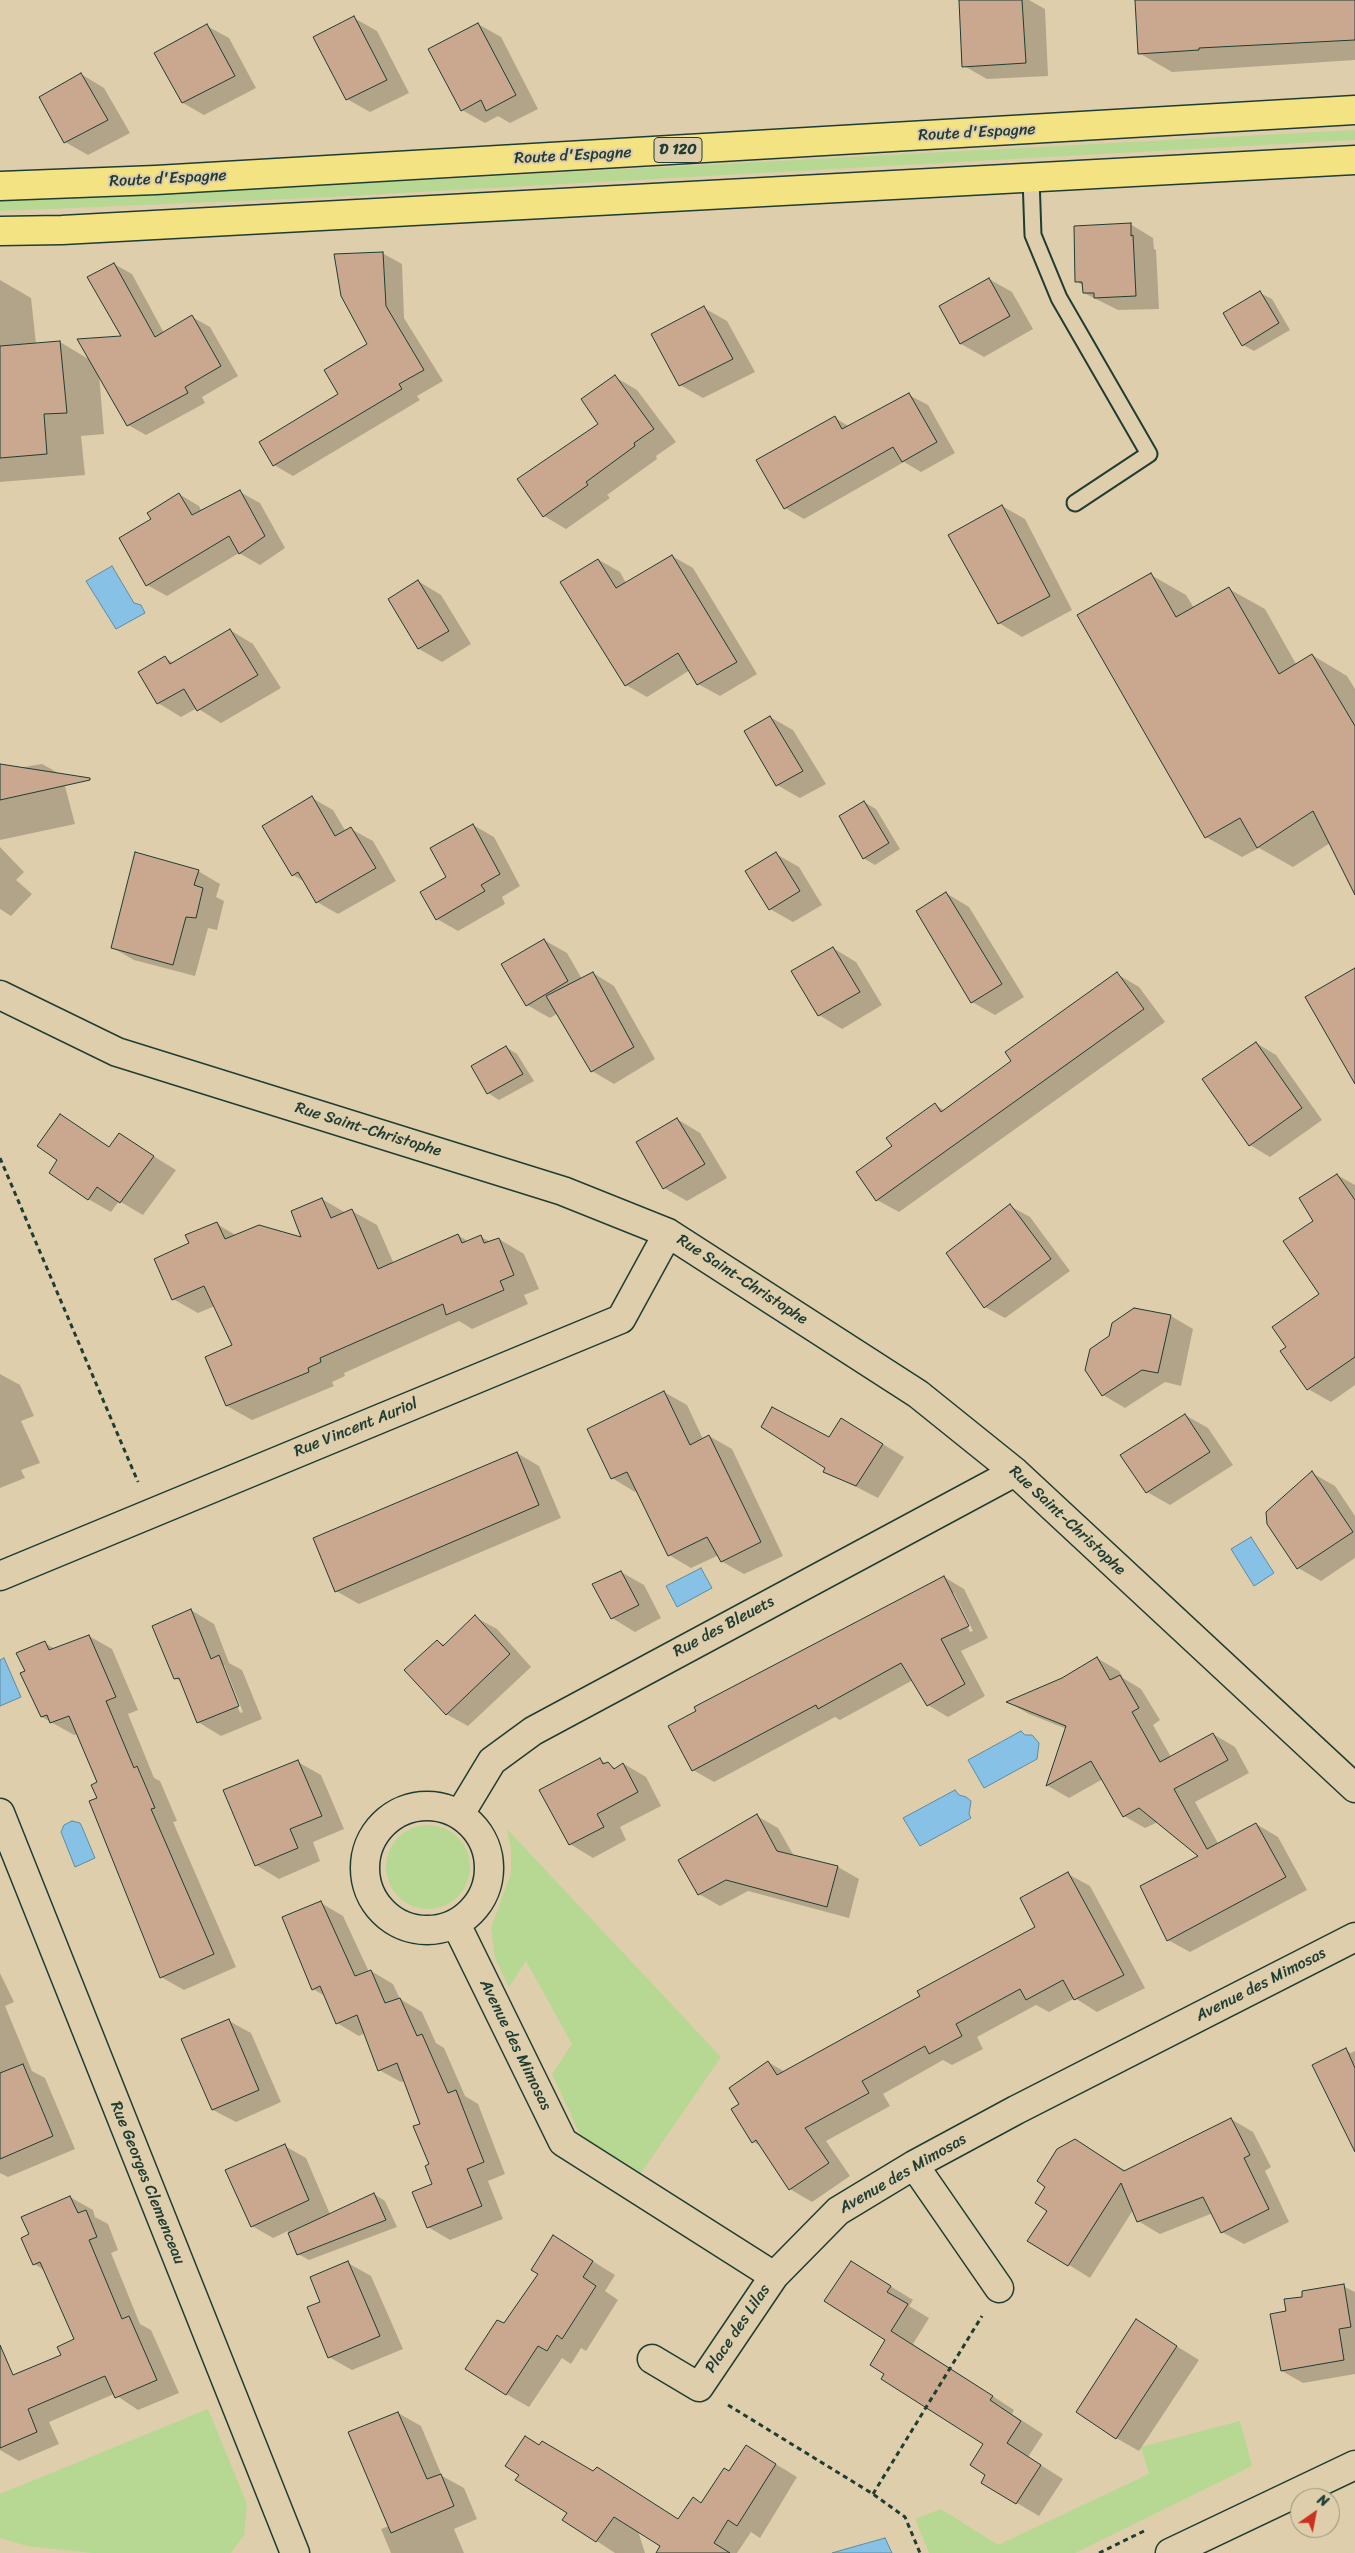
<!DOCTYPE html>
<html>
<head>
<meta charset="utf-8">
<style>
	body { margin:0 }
	#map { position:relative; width:1355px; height:2553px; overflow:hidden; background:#dfceab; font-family:Sriracha,sans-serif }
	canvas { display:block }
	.north { position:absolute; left:1290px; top:2488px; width:50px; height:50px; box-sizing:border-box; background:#dfceab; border:1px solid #92947b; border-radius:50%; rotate:33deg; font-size:14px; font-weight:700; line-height:20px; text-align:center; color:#1f3d34 }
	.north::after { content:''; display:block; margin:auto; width:18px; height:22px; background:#c8321e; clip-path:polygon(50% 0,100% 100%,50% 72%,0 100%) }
</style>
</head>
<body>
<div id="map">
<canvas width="1355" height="2553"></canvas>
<div class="north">N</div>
</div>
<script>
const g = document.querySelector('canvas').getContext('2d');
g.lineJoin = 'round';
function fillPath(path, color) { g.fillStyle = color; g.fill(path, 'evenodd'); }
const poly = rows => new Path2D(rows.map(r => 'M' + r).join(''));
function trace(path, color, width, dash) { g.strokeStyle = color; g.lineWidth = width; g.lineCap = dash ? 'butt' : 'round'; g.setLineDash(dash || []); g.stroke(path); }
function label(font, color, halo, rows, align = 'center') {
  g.font = font + ' Sriracha,sans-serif'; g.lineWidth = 4; g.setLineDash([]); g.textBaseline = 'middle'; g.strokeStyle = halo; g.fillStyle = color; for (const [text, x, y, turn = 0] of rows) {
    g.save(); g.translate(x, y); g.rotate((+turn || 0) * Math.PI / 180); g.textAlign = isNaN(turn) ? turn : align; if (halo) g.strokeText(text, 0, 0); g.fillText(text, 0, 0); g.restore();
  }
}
fillPath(poly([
	[1355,130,1355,140,311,198,0,211,0,197,312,186],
	'386 1867a42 42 0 1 1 84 0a42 42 0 1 1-84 0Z',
	[507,1829,721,2057,639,2176,582,2139,552,2074,572,2044,526,1961,509,1987,495,1958,491,1928,511,1873,511,1850],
	[208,2409,247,2504,244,2535,231,2553,93,2553,27,2546,0,2538,0,2494],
	[1240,2421,1252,2466,1075,2553,929,2553,915,2519,941,2509,998,2545,1149,2474,1141,2447]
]), '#b6d892');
const water = poly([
	[112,566,134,603,141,605,145,613,116,629,86,581,112,566],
	[1251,1537,1274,1573,1254,1586,1231,1549,1251,1537],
	[701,1568,712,1588,677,1607,666,1586,701,1568],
	[4,1658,21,1697,0,1706,0,1660,4,1658],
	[1021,1731,1025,1735,1032,1735,1039,1743,1037,1759,984,1788,968,1760,1021,1731],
	[955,1790,959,1795,966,1797,971,1801,969,1814,971,1818,920,1846,903,1818,955,1790],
	[72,1821,80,1823,82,1827,95,1858,75,1867,61,1832,64,1825,72,1821],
	[885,2538,892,2553,832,2553,860,2545,885,2538]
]);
fillPath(water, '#87c1e6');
trace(water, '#5d8c9f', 1);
fillPath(poly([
	[960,0,1029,0,1045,9,1048,76,987,79,964,66],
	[1137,0,1355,0,1355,60,1172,72,1139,53],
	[354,18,377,31,409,93,370,112,347,99],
	[478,24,501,37,538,109,510,123,498,116,485,123,462,110],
	[207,26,229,38,256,88,204,115,183,103],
	[81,74,104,88,130,133,88,155,65,142],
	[1130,224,1153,238,1154,249,1156,250,1159,309,1118,310,1084,293,1084,286,1076,281],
	[382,253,402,264,404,318,443,381,417,396,420,400,293,476,274,465,339,394,368,344],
	[114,264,132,274,164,333,192,317,210,327,238,376,202,397,205,403,146,435,128,425,99,374,104,434,81,436,85,475,0,482,0,280,31,298,36,344,60,342,90,360,123,337],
	[989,279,1012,292,1033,329,984,357,961,344,940,306],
	[1260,293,1272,299,1290,330,1254,351,1243,345],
	[704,308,727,321,755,372,703,398,680,385],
	[615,377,637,390,676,442,656,456,657,459,607,495,610,498,566,529,544,516,600,424],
	[909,395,928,405,955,453,921,472,904,462,804,519,785,508,835,418,850,427],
	[240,492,260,503,285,548,260,565,239,553,167,596,147,585,152,519,179,494,199,506,202,512],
	[1002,506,1025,519,1072,610,1022,637,999,623],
	[672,556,693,568,757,674,720,696,698,684,690,670,647,697,626,685,599,560,620,572,626,583],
	[1151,575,1186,595,1194,608,1229,589,1265,609,1296,664,1312,655,1347,676,1355,689,1355,892,1330,843,1293,867,1259,848,1242,857,1206,837],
	[418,581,441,595,471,644,442,662,419,649,390,599],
	[230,630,253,644,281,688,221,723,197,708,181,717,158,703,140,673,165,658,174,663],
	[770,717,793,730,826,784,800,798,777,785],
	[42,764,62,775,75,824,0,840,0,765,18,768],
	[312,798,333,810,346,832,351,829,373,841,396,881,338,914,317,902,305,882,293,875],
	[864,802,876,809,900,849,875,865,863,858],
	[473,825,494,837,520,886,502,897,505,904,458,931,437,919,448,878],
	[0,847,24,872,16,880,32,894,11,916,0,909],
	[776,854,799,867,822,905,793,922,770,909],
	[198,871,220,884,216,897,224,901,217,930,208,928,195,976,134,960,113,948],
	[946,893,969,907,1024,997,995,1015,972,1002],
	[544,940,567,953,582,979,593,973,614,986,655,1059,614,1084,592,1071,558,1013,550,1018,527,1005],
	[833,948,856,962,882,1005,842,1029,819,1015],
	[1117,974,1139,987,1165,1022,899,1212,877,1200,935,1105,944,1110,1013,1061],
	[1256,1043,1276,1055,1322,1120,1270,1157,1250,1145],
	[506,1047,517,1054,534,1081,499,1100,488,1093],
	[60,1116,110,1147,119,1135,176,1170,143,1215,119,1201,111,1212,88,1199,59,1160],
	[677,1119,700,1133,727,1178,687,1201,664,1188],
	[1337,1175,1355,1185,1355,1385,1331,1402,1308,1389,1287,1347,1321,1294,1315,1222],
	[322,1199,346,1213,352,1211,377,1225,394,1264,458,1235,469,1242,481,1237,491,1242,499,1239,524,1254,539,1289,524,1295,528,1304,472,1329,459,1321,344,1373,345,1376,332,1382,334,1386,252,1420,227,1406,234,1346,215,1306,198,1313,173,1299,191,1244,217,1224,237,1236,304,1239],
	[1010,1206,1030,1217,1070,1271,1005,1318,985,1307],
	[1171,1316,1193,1329,1181,1386,1165,1382,1125,1408,1103,1395],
	[0,1374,20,1385,34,1416,21,1421,40,1463,21,1470,25,1478,0,1488],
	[664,1392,687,1405,703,1439,709,1436,732,1449,783,1556,744,1574,721,1561,719,1555,691,1568,669,1555,637,1490,635,1492,612,1478],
	[1185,1415,1208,1428,1233,1465,1170,1505,1147,1492],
	[863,1432,904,1457,878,1498,825,1471,829,1439],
	[517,1453,539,1466,561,1518,359,1604,336,1591],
	[1312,1473,1335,1486,1355,1516,1355,1558,1321,1581,1298,1568],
	[621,1572,644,1585,661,1618,635,1632,612,1618],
	[944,1577,964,1589,988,1638,961,1651,985,1696,948,1717,928,1705,913,1680,840,1720,835,1717,714,1782,693,1770],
	[951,1593,954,1593,973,1631,970,1632],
	[191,1610,214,1624,229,1663,242,1670,262,1719,221,1736,198,1722,183,1683,175,1678],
	[222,1665,224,1665,243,1712,240,1713],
	[475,1617,497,1629,531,1667,468,1726,446,1714,437,1641,445,1645],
	[89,1636,112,1649,138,1710,128,1714,154,1778,160,1781,177,1821,173,1822,236,1967,184,1990,161,1977,99,1798,99,1783,78,1734,74,1735,42,1717,26,1672,45,1643,55,1649],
	[1097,1658,1119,1671,1123,1678,1141,1689,1160,1720,1153,1725,1171,1757,1213,1734,1235,1747,1249,1773,1195,1802,1219,1845,1256,1824,1278,1837,1307,1890,1190,1952,1168,1940,1200,1856,1158,1822,1145,1828,1124,1816,1103,1779,1069,1798,1048,1786,1067,1729,1029,1714,1008,1702,1062,1679],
	[600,1760,617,1769,624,1764,646,1777,661,1806,620,1827,626,1840,593,1858,570,1844],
	[298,1762,321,1775,344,1829,313,1842,320,1861,279,1879,256,1865],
	[757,1816,778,1828,794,1856,838,1867,859,1879,849,1918,748,1891,720,1906,699,1894],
	[1068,1874,1090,1886,1145,1988,1097,2012,1075,1998,1049,2012,1036,2005,977,2037,983,2049,952,2065,943,2060,883,2094,890,2106,826,2141,850,2176,812,2202,790,2189,763,2147,753,2142,732,2110,741,2104,768,2062,785,2072,922,1996,1037,1928],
	[321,1903,343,1916,369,1972,371,1971,393,1984,400,1999,422,2012,436,2043,444,2048,465,2096,478,2104,505,2174,488,2181,503,2219,450,2240,428,2227,434,2185,421,2124,405,2081,401,2082,379,2070,365,2033,359,2036,337,2023,325,1996,313,1989],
	[0,1973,14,2002,5,2006,32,2071,45,2078,75,2149,8,2177,0,2173],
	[229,2021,251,2033,281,2102,236,2122,213,2110,183,2040],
	[1346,2050,1351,2053,1355,2051,1355,2123],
	[1231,2119,1253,2132,1271,2167,1265,2171,1289,2222,1244,2244,1222,2232,1213,2213,1160,2234,1138,2221,1133,2210,1090,2278,1029,2240,1049,2211,1075,2140,1126,2171],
	[285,2146,306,2158,330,2214,374,2194,385,2201,397,2227,309,2260,298,2254,288,2231,273,2238,252,2226],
	[70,2197,93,2210,95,2217,108,2224,118,2250,111,2253,140,2324,151,2330,179,2393,138,2410,114,2394,49,2422,59,2444,19,2461,0,2450,0,2382,62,2356,76,2340,46,2271,34,2264,30,2235],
	[554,2237,615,2275,605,2291,618,2300,586,2351,581,2348,571,2364,562,2358,529,2407,506,2394,504,2325,539,2274],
	[348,2263,371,2276,403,2349,352,2370,329,2357],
	[874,2276,913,2300,909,2306,929,2318,913,2344,1014,2410,1012,2414,1043,2434,1028,2457,1063,2479,1039,2516,983,2483,987,2475,985,2444,886,2374,887,2340],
	[1343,2286,1355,2292,1355,2374,1303,2383,1282,2371,1287,2312,1304,2298],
	[1136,2321,1199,2360,1139,2451,1116,2438],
	[398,2413,421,2426,442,2476,464,2488,477,2519,454,2529,464,2553,391,2553,381,2529,389,2526],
	[540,2446,594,2473,597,2468,679,2520,702,2504,730,2472,769,2460,797,2477,760,2538,751,2532,737,2553,672,2553,638,2531,645,2553,615,2553,563,2519,569,2512]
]), '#0003');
const building = poly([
	[959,0,1022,0,1026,63,962,67,959,0],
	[1135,0,1355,0,1355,40,1199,48,1199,50,1138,54,1135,0],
	[354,16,387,80,346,100,313,37,354,16],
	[478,23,516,95,486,111,481,100,461,111,428,49,478,23],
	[207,24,235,76,182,103,154,53,207,24],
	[81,73,108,120,64,143,39,97,81,73],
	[1131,223,1131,236,1133,235,1136,296,1094,298,1094,293,1083,293,1082,282,1075,282,1074,226,1131,223],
	[383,252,386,306,424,370,399,384,402,389,273,466,259,442,338,394,324,370,367,344,341,296,334,254,383,252],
	[114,263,155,337,192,315,221,366,185,387,188,393,127,426,77,339,121,336,87,277,114,263],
	[989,278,1010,316,960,344,939,306,989,278],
	[1260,291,1279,323,1242,346,1223,313,1260,291],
	[704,306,733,359,679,386,651,334,704,306],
	[60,341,67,413,44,414,47,454,0,458,0,346,60,341],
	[615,375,654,429,634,443,635,446,586,482,588,485,543,517,517,479,598,424,581,399,615,375],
	[909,393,937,442,902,462,893,447,784,509,756,460,835,416,842,429,909,393],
	[240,490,265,536,239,554,229,536,146,586,119,538,151,519,147,513,179,493,192,515,240,490],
	[1002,505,1050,596,998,624,948,535,1002,505],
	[672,555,737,662,697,685,678,653,625,686,560,582,598,559,616,588,672,555],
	[1151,573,1176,617,1229,587,1279,674,1312,654,1355,726,1355,895,1313,811,1257,848,1240,818,1205,838,1077,615,1151,573],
	[418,580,449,631,418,649,388,599,418,580],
	[230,629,258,675,197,711,184,689,157,704,138,672,165,656,170,664,230,629],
	[770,716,803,771,776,786,744,731,770,716],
	[0,764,90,778,90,780,0,800,0,764],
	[312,796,335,836,351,827,376,868,316,903,298,872,292,876,262,826,312,796],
	[864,801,889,843,863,859,839,816,864,801],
	[473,824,500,874,481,885,485,891,436,920,420,892,446,877,430,848,473,824],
	[135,852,199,870,194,885,203,888,196,918,186,917,173,965,111,948,135,852],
	[776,852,800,891,769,910,745,871,776,852],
	[946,892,1002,984,971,1003,916,911,946,892],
	[544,939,568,981,526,1006,501,964,544,939],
	[833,947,860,992,818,1016,791,971,833,947],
	[1355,968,1355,1084,1305,997,1355,968],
	[593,972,634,1047,591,1072,546,996,593,972],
	[1117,972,1144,1009,876,1201,856,1172,892,1146,886,1138,935,1103,941,1112,1011,1061,1005,1052,1117,972],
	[1256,1042,1302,1108,1249,1146,1202,1079,1256,1042],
	[506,1046,523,1074,487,1094,471,1066,506,1046],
	[60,1114,109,1147,119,1133,154,1156,120,1203,97,1187,88,1200,49,1173,57,1160,37,1146,60,1114],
	[677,1118,705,1164,663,1189,636,1142,677,1118],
	[1337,1174,1355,1200,1355,1357,1307,1390,1280,1351,1286,1347,1272,1327,1319,1294,1283,1241,1313,1221,1299,1198,1337,1174],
	[322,1198,331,1218,352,1209,378,1269,458,1234,462,1243,481,1235,484,1243,499,1238,514,1275,500,1281,504,1290,446,1315,443,1304,320,1358,321,1362,308,1368,309,1372,226,1406,205,1357,232,1345,204,1286,172,1300,154,1259,189,1243,185,1235,217,1222,225,1239,259,1225,301,1237,291,1211,322,1198],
	[1010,1204,1051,1259,984,1308,946,1253,1010,1204],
	[1134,1308,1171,1315,1158,1373,1142,1370,1102,1396,1085,1370,1090,1349,1109,1336,1112,1323,1134,1308],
	[664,1391,690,1445,709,1435,761,1542,721,1562,707,1537,668,1556,627,1472,611,1479,587,1429,664,1391],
	[772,1407,829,1437,841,1418,883,1444,856,1486,823,1472,825,1468,761,1427,772,1407],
	[1185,1414,1210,1452,1146,1493,1120,1455,1185,1414],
	[517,1452,539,1505,335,1592,313,1538,517,1452],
	[1312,1471,1353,1532,1297,1569,1267,1524,1266,1512,1312,1471],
	[621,1571,639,1605,611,1619,592,1584,621,1571],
	[944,1576,969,1626,941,1639,965,1684,927,1706,901,1663,818,1709,816,1705,692,1771,668,1726,696,1711,694,1707,944,1576],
	[191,1609,211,1659,219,1655,239,1706,197,1723,179,1678,174,1679,152,1626,191,1609],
	[475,1615,510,1654,446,1715,404,1670,437,1640,443,1646,475,1615],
	[89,1635,116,1697,106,1701,134,1768,137,1766,155,1808,151,1809,214,1954,160,1978,89,1801,97,1798,91,1785,97,1782,69,1716,50,1723,47,1715,41,1717,20,1673,25,1671,16,1653,45,1641,49,1650,89,1635],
	[1097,1657,1110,1680,1120,1675,1139,1708,1132,1712,1160,1762,1213,1733,1228,1760,1174,1789,1207,1849,1256,1823,1286,1877,1167,1941,1140,1886,1198,1856,1139,1808,1123,1817,1091,1761,1046,1786,1066,1726,1006,1702,1062,1678,1097,1657],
	[600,1758,603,1764,608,1762,614,1769,623,1763,638,1792,597,1814,604,1827,569,1845,539,1790,600,1758],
	[298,1760,322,1816,290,1829,298,1848,255,1866,223,1790,298,1760],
	[757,1814,777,1851,838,1866,827,1907,726,1880,698,1895,678,1860,757,1814],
	[1068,1872,1124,1975,1074,2000,1063,1980,1026,2000,1020,1989,956,2024,962,2036,929,2054,925,2046,862,2081,869,2093,805,2128,829,2163,789,2190,756,2140,752,2143,731,2109,739,2104,729,2088,768,2061,777,2075,920,1996,917,1991,1035,1927,1020,1898,1068,1872],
	[321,1901,355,1976,371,1970,385,2003,400,1998,417,2036,422,2034,448,2093,456,2090,484,2162,467,2169,482,2206,427,2228,412,2192,432,2184,425,2166,429,2164,413,2126,420,2124,397,2063,378,2071,357,2015,336,2024,320,1986,312,1990,282,1917,321,1901],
	[229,2019,259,2090,212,2110,181,2039,229,2019],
	[1346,2048,1355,2068,1355,2152,1312,2065,1346,2048],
	[23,2064,53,2136,0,2159,0,2073,23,2064],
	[1231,2118,1250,2155,1244,2158,1269,2209,1221,2233,1203,2197,1137,2222,1121,2183,1068,2266,1027,2241,1047,2211,1035,2203,1045,2187,1037,2181,1057,2149,1075,2139,1124,2171,1231,2118],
	[285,2144,309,2200,251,2227,225,2170,285,2144],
	[374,2193,386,2220,297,2255,288,2233,374,2193],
	[70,2196,78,2213,86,2210,97,2237,89,2240,122,2319,129,2316,157,2380,115,2398,105,2376,28,2409,37,2432,0,2448,0,2345,13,2375,61,2355,57,2347,74,2339,40,2262,33,2265,21,2238,29,2234,21,2217,70,2196],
	[553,2235,593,2261,583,2277,596,2286,562,2339,557,2335,547,2351,538,2346,506,2395,465,2369,497,2320,504,2323,538,2274,531,2270,553,2235],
	[348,2261,380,2336,328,2358,307,2307,320,2302,310,2277,348,2261],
	[851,2261,891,2286,887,2292,908,2304,891,2331,993,2396,990,2400,1021,2421,1007,2443,1041,2465,1016,2504,981,2483,985,2475,970,2465,983,2444,881,2379,884,2374,870,2365,885,2340,824,2301,851,2261],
	[1344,2284,1351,2327,1339,2329,1344,2360,1281,2371,1270,2314,1286,2311,1284,2299,1302,2297,1302,2291,1344,2284],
	[1136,2319,1177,2346,1116,2439,1076,2412,1136,2319],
	[398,2412,427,2479,441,2474,454,2506,391,2533,348,2432,398,2412],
	[525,2436,539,2445,542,2441,593,2471,597,2467,678,2519,693,2497,701,2503,724,2468,729,2471,746,2445,776,2464,737,2526,728,2520,714,2543,730,2553,656,2553,660,2546,614,2517,596,2542,562,2520,567,2513,515,2480,519,2475,505,2466,525,2436]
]);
fillPath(building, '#c9a88f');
trace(building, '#1f3d34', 1);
const service = poly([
	[1031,178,1033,235,1059,298,1149,454,1075,503]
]);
const minor = poly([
	[0,995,117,1052,563,1191,668,1233,918,1394,1015,1472,1355,1788],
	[0,1576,621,1319,668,1233],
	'365 1868a62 62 0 1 1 124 0a62 62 0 1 1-124 0Z',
	[0,1813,295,2553],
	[460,1814,492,1761,533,1731,1015,1472],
	[456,1924,563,2142,774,2276,838,2211,914,2165,1016,2110,1355,1937],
	[914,2165,999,2288],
	[652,2359,699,2387,774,2276]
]);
const tertiary = poly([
	[1170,2553,1355,2465]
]);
const primary = poly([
	[0,186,156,180,1355,110],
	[0,231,62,230,1355,160]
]);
trace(service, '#1f3d34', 19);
trace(minor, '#1f3d34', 31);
trace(tertiary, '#1f3d34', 31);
trace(primary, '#1f3d34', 31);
trace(poly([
	[0,1158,138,1482],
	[728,2405,873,2494,905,2517,920,2553],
	[873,2494,982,2316],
	[1099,2553,1144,2531]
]), '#1f3d34', 3, [5, 4]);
trace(service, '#dfceab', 15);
trace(minor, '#dfceab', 28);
trace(tertiary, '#dfceab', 28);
trace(primary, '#f4e382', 28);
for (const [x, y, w] of [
	[678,150,48]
]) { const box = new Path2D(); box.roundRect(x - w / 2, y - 12.5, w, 25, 4); g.fillStyle = '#dfceab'; g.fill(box); trace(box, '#1f3d34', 1); }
label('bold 15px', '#1f3d34', null, [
	["D 120",678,150]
]);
label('16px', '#1f3d34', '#dfceab', [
	["Route d'Espagne",977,133,-3],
	["Route d'Espagne",573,156,-3],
	["Route d'Espagne",168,179,-3],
	["Rue Saint-Christophe",368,1130,17],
	["Rue Saint-Christophe",742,1280,33],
	["Rue Vincent Auriol",356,1428,-22],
	["Rue Saint-Christophe",1067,1521,43],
	["Rue des Bleuets",724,1627,-28],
	["Avenue des Mimosas",1261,1985,-27],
	["Avenue des Mimosas",515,2045,64],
	["Avenue des Mimosas",903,2174,-30],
	["Rue Georges Clemenceau",147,2183,68],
	["Place des Lilas",738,2329,-56]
]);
</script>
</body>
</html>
